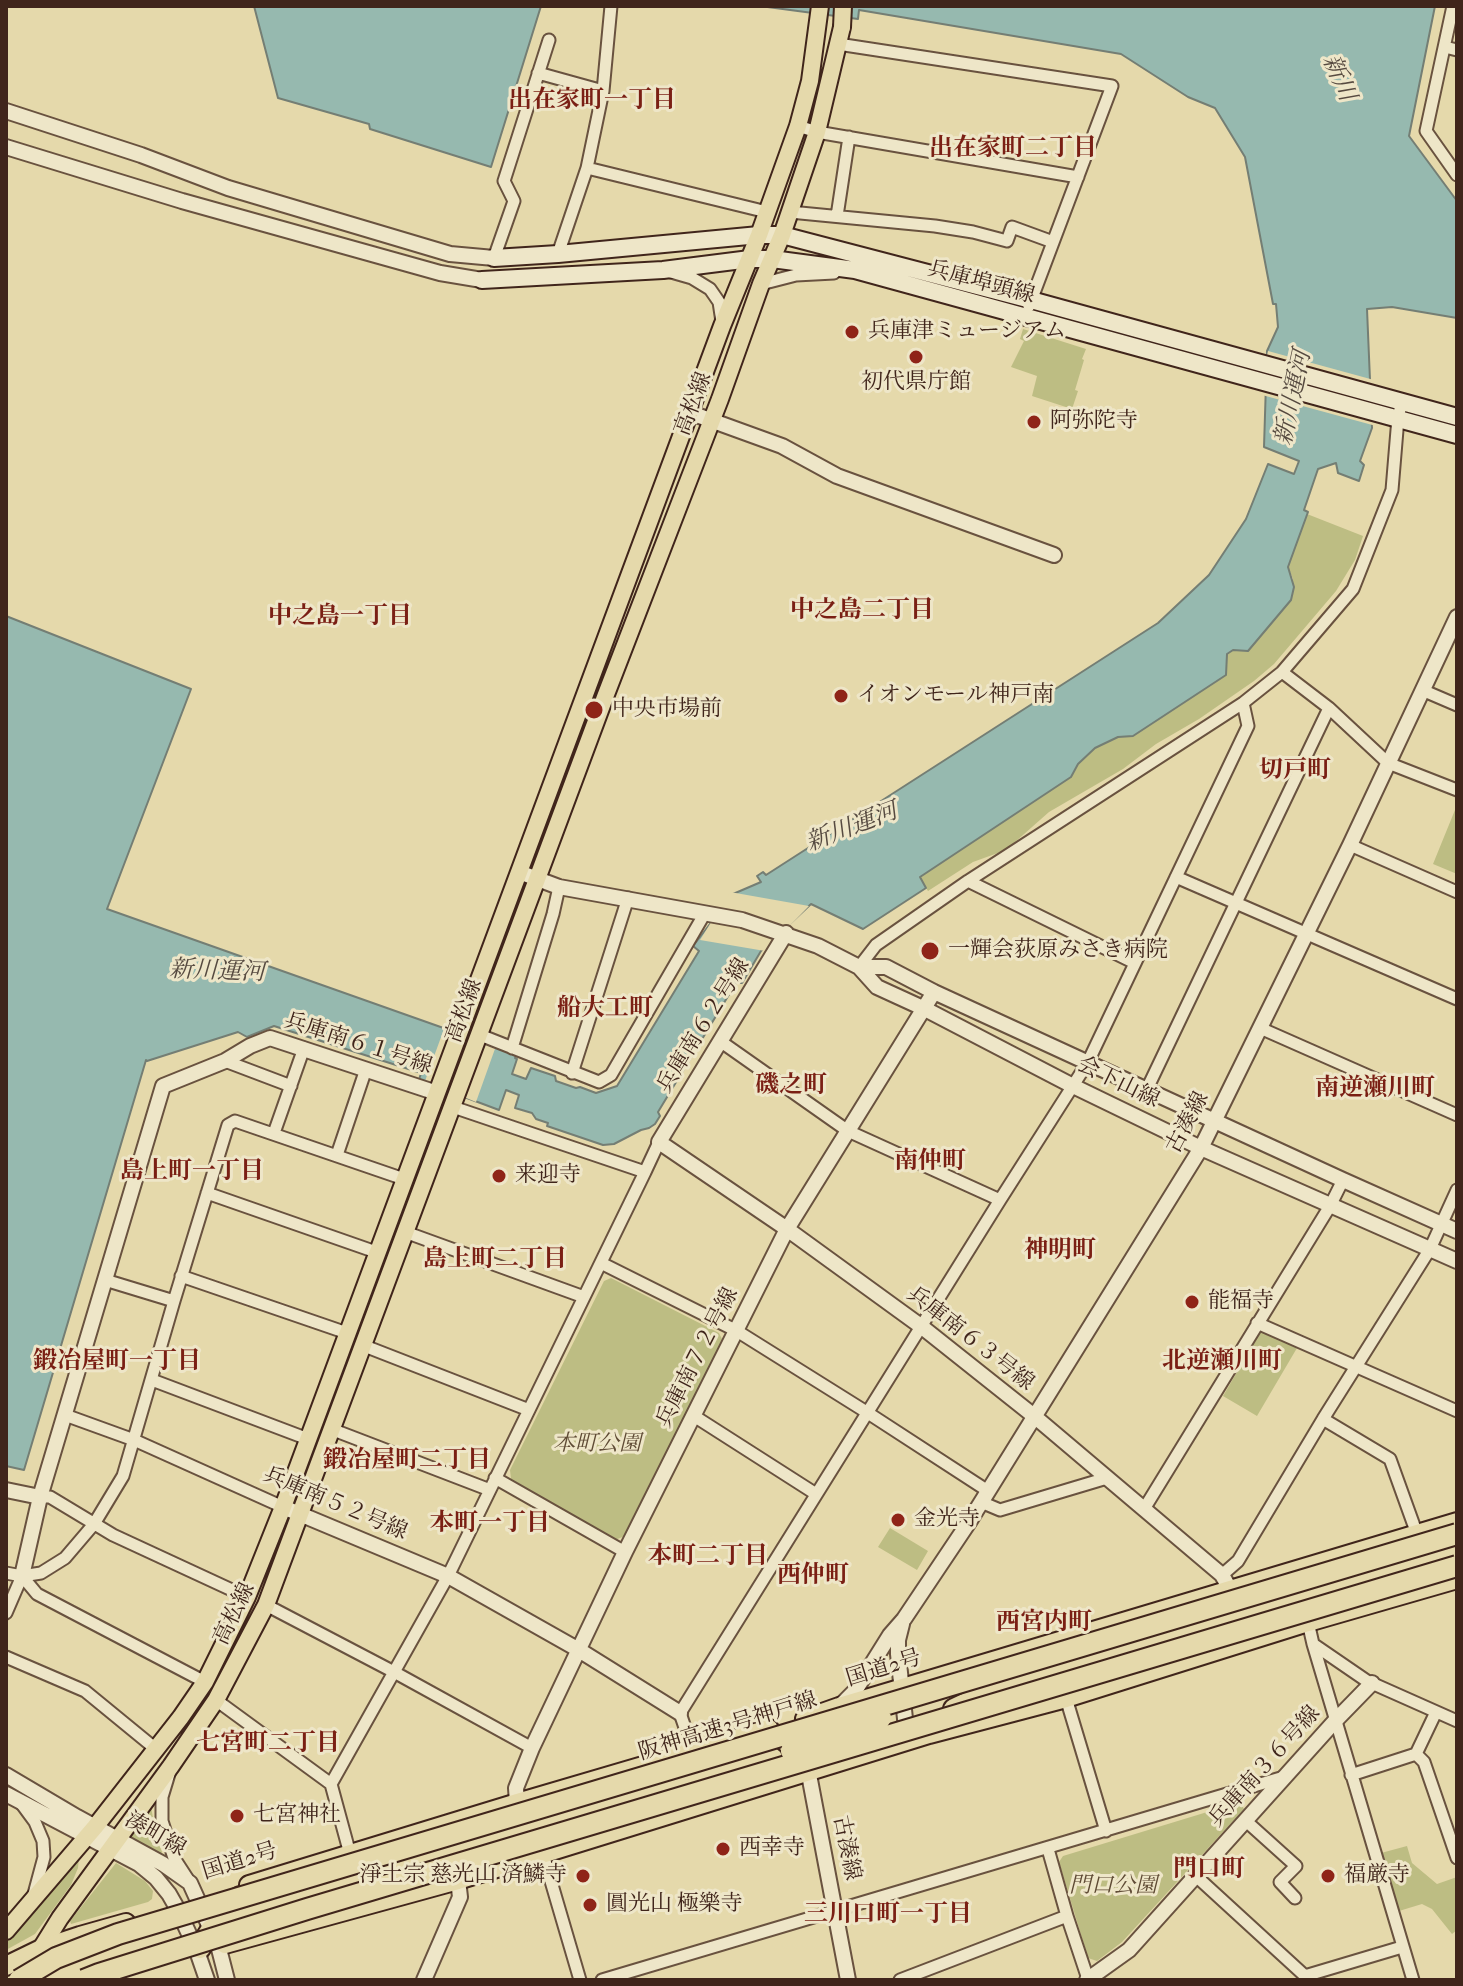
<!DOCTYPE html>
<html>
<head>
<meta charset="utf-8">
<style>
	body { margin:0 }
	#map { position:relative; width:1463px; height:1986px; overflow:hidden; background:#e5d9ab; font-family:"IM FELL French Canon",serif }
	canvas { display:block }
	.frame { position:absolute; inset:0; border:8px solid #40251b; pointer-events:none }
</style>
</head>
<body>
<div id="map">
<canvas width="1463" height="1986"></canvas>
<div class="frame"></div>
</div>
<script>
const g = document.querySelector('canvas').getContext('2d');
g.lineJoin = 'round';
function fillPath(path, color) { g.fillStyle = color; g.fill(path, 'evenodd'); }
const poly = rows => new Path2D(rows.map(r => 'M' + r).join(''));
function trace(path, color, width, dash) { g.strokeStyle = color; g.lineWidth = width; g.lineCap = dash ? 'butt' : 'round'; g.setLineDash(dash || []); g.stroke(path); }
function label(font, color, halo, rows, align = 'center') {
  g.font = font + ' "IM FELL French Canon","Noto Serif JP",serif'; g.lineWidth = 6; g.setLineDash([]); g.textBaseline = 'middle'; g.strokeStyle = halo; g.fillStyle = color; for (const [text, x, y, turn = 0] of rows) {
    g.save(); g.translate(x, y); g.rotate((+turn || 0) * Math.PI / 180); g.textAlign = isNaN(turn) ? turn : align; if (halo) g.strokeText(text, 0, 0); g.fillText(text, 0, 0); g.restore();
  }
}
fillPath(poly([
	[1023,329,1086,349,1082,359,1084,360,1075,390,1078,391,1072,409,1032,396,1037,376,1011,367,1024,341,1020,339],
	[1307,514,1363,536,1355,560,1336,591,1274,664,1254,681,1199,719,1156,744,1123,769,1049,812,1006,850,973,862,928,891,919,877,1071,777,1078,764,1095,747,1118,737,1133,736,1233,650,1293,579,1288,567],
	[1457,805,1457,874,1433,864],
	[611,1278,719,1333,722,1339,625,1536,615,1540,511,1479,510,1470,604,1281],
	[1267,1331,1297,1348,1257,1416,1223,1396,1260,1333],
	[890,1528,928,1551,917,1570,878,1547],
	[1240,1802,1244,1809,1122,1942,1097,1961,1088,1958,1059,1862,1063,1856],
	[151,1807,157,1839,162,1852,160,1856,129,1838],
	[1407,1846,1412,1863,1437,1884,1457,1877,1457,1930,1452,1934,1432,1909,1422,1904,1399,1911,1381,1853],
	[79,1857,78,1868,71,1885,35,1934,6,1950,6,1942],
	[116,1863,145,1881,153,1891,152,1899,148,1902,71,1924,70,1921]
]), '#bdbd83');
const water = poly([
	[254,6,541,6,491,167,370,129,369,124,278,98,254,6],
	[760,6,1435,6,1409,136,1457,201,1457,318,1392,307,1367,309,1372,428,1360,461,1364,465,1359,481,1338,473,1336,463,1318,469,1304,510,1308,512,1288,567,1294,587,1291,600,1248,651,1233,650,1227,654,1226,675,1133,736,1118,737,1095,748,1078,764,1071,777,920,877,926,888,863,929,811,904,761,951,742,983,736,983,658,1112,660,1116,655,1124,649,1128,641,1130,614,1144,603,1145,547,1126,548,1123,536,1119,532,1113,515,1108,519,1095,506,1090,499,1110,419,1080,421,1073,274,1026,247,1037,238,1032,147,1061,146,1060,24,1470,6,1466,6,616,191,689,107,909,517,1054,515,1058,517,1059,512,1074,526,1079,531,1068,555,1076,556,1081,576,1088,580,1087,596,1093,617,1086,699,951,693,946,733,894,761,882,757,876,763,872,766,875,1158,623,1209,575,1246,519,1268,464,1294,474,1299,461,1264,447,1267,351,1278,327,1276,304,1273,304,1245,157,1215,108,1188,97,1121,54,859,10,858,19,760,6]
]);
fillPath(water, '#96b9af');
trace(water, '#747e74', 2);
fillPath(poly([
	[1268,351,1374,380,1376,426,1262,395,1263,373],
	[730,892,809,906,765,951,700,940],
	[444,1029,496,1046,476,1102,425,1081]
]), '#e5d9ab');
const minor = poly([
	[1453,6,1426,131,1457,175],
	[838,44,1112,86,1029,306],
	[1445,47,1457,50],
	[538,73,603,91],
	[798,126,817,132,1078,177],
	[587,168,767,212],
	[790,212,935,226,973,232,1007,241,1012,227,1053,242],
	[837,216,849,137],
	[558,254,587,168,603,91,611,6],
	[494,258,514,201,504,181,549,40],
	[671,272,692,278,710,289,719,302,722,322],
	[761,284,796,275,834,273],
	[1282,672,1329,708,1388,763,1457,790],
	[1422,690,1457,705],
	[1350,845,1457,892],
	[1176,877,1457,999],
	[968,881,1135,963],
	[859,967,876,945,968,881,1243,703,1282,672,1353,589,1392,490,1398,418,1402,401],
	[1260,1028,1457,1115],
	[480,1035,599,1082,611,1075,705,913],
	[720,1041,848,1131,1000,1200],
	[512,1048,553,914,559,887],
	[225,1061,291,1086],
	[572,1073,628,898],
	[1147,1089,1329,708],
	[453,1107,645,1172,659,1142],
	[274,1133,304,1048],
	[337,1155,366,1069],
	[207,1193,376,1252],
	[405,1232,584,1297],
	[601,1263,737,1331,868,1413,988,1491],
	[181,1276,347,1333],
	[105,1280,174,1301],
	[1257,1323,1457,1411],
	[362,1345,529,1410],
	[152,1380,308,1439],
	[65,1415,134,1440,283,1507],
	[694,1416,816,1494],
	[1323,1419,1390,1459,1417,1534],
	[331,1429,490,1490],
	[495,1478,625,1552],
	[40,1497,50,1497,113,1535,247,1597],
	[981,1502,1000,1510,1107,1478],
	[1144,1509,1330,1206,1343,1180],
	[6,1573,22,1576,41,1573,65,1558,94,1524,123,1476,174,1301,228,1125,235,1121,404,1179],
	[1222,1575,1238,1561,1323,1419,1430,1249,1457,1190],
	[22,1576,37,1594,205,1682],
	[266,1605,394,1672,532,1748],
	[6,1613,22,1576],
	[1308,1622,1313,1644,1367,1681,1457,1721],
	[1313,1644,1413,1980],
	[6,1657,85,1691,157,1750],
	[1066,1698,1106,1831],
	[216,1700,331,1784,350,1854],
	[693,1751,680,1713,1000,1200,1088,1062,1248,726,1243,703],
	[1416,1754,1424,1762,1457,1858],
	[169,1774,162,1797,162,1821,174,1858,187,1878],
	[1351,1775,1416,1754,1436,1712],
	[331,1784,448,1576,645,1172],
	[21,1803,35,1822,43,1841,44,1857,34,1894],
	[1246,1821,1296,1866,1280,1882,1295,1898],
	[1048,1849,1067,1916,1088,1979],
	[543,1854,580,1980],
	[1197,1877,1304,1975,1308,1975,1402,1947],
	[602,1980,1284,1777],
	[900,1980,1067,1916]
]);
const tertiary = poly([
	[6,111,141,155,228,188,450,254,494,258],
	[6,147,182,201,440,273,482,280],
	[691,413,782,446,837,476,1054,555],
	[527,875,559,887,742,920,818,946,859,967,877,987,925,1009,1073,1086,1201,1148,1457,1261],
	[786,933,659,1142,787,1229,922,1327,1034,1416,1222,1575,1230,1589],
	[859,967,886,967,934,992,1343,1180,1457,1231],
	[6,1490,40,1497],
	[283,1507,448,1576,579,1650,680,1713],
	[22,1576,40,1497,163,1086,225,1061,250,1046,270,1038,437,1093],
	[839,1707,855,1691,890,1635,904,1619,969,1522,1201,1148,1350,845,1457,617],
	[902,1737,906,1728,898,1654,898,1640,902,1624],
	[807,1764,848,1980],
	[6,1775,77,1817,163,1864,190,1883,218,1945,227,1980],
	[6,1794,139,1864,156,1878,169,1894,177,1908,197,1951,207,1980],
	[517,1803,516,1788,532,1748,625,1552,787,1229,934,992],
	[424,1980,460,1897,458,1880],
	[1087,1980,1129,1950,1335,1721,1372,1683]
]);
const secondary = poly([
	[494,258,558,254,759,235,782,235,1031,300,1457,417],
	[482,280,663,270,750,259,772,259,855,270,1457,435]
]);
const primary = poly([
	[6,1931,95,1827,181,1717,205,1682,247,1597,283,1507,722,326,759,235,798,126,810,81,820,6],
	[37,1955,60,1918,171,1766,216,1700,266,1605,605,697,720,399,761,284,782,235,817,132,842,27]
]);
const trunk = poly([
	[805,1719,839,1707,1457,1522],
	[249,1885,517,1803,769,1729],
	[225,1944,458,1880,929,1734,1066,1698,1308,1622,1457,1579],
	[6,1966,41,1949,80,1936,126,1923]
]);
const motorway = poly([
	[954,1709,988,1693,1054,1670,1457,1550],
	[240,1897,280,1902,445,1851,772,1758],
	[200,1948,211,1930,221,1923,235,1917,276,1903]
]);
trace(minor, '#69523f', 15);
trace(tertiary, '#69523f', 18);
trace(secondary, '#40251b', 20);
trace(primary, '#40251b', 20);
trace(trunk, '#40251b', 22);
trace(motorway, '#40251b', 24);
trace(minor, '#eee6c8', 11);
trace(tertiary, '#eee6c8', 14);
trace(secondary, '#eee6c8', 16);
trace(primary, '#e5d9ab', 16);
trace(trunk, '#e5d9ab', 18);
trace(motorway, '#e5d9ab', 20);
const primaryBridge = poly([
	[842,27,843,6]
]);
const motorwayBridge = poly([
	[791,1751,881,1718],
	[19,1980,56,1958,118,1934,1457,1534],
	[84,1980,99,1974,307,1909,1457,1566]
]);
trace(primaryBridge, '#40251b', 20, []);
trace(motorwayBridge, '#40251b', 24, []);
trace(primaryBridge, '#e5d9ab', 16);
trace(motorwayBridge, '#e5d9ab', 20);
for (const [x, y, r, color] of [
	[852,332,8,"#8f2418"],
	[916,357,8,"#8f2418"],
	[1034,422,8,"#8f2418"],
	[841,696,8,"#8f2418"],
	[594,710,10,"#8f2418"],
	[930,951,10,"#8f2418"],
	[499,1176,8,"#8f2418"],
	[1192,1302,8,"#8f2418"],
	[898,1520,8,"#8f2418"],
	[237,1816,8,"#8f2418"],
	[723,1849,8,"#8f2418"],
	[583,1876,8,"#8f2418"],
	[1328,1876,8,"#8f2418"],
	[590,1905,8,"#8f2418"]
]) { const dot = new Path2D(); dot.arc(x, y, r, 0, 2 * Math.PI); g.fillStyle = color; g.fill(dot); trace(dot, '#eee6c8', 3); }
label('22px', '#40251b', '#eee6c8', [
	["兵庫埠頭線",981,283,15],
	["高松線",694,404,-69],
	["高松線",465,1011,-70],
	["兵庫南６２号線",704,1026,-58],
	["兵庫南６１号線",358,1044,18],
	["会下山線",1118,1083,26],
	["古湊線",1188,1123,-62],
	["兵庫南６３号線",970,1339,38],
	["兵庫南７２号線",698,1358,-63],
	["兵庫南５２号線",335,1504,23],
	["高松線",235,1614,-64],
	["国道2号",884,1669,-17],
	["阪神高速3号神戸線",728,1727,-17],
	["兵庫南３６号線",1265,1767,-48],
	["湊町線",155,1835,30],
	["古湊線",846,1848,79],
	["国道2号",240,1862,-17]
]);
label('22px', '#40251b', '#eee6c8', [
	["兵庫津ミュージアム",868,332],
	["初代県庁館",916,383,"center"],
	["阿弥陀寺",1050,422],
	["イオンモール神戸南",857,696],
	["中央市場前",612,710],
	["一輝会荻原みさき病院",948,951],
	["来迎寺",515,1176],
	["能福寺",1208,1302],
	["金光寺",914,1520],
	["七宮神社",253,1816],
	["西幸寺",739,1849],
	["淨土宗 慈光山 済鱗寺",567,1876,"right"],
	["福厳寺",1344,1876],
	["圓光山 極樂寺",606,1905]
], 'left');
label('italic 22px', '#5f4b35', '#eee6c8', [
	["本町公園",597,1445],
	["門口公園",1113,1887]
]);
label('italic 24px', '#564a40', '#eee6c8', [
	["新川",1338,78,66],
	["新川運河",1294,398,-78],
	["新川運河",852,828,-21],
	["新川運河",217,972,2]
]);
label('bold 24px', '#7a1f14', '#eee6c8', [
	["出在家町一丁目",592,101],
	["出在家町二丁目",1013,149],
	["中之島二丁目",862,611],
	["中之島一丁目",340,617],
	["切戸町",1295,771],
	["船大工町",605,1009],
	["磯之町",791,1086],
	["南逆瀬川町",1375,1089],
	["南仲町",930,1162],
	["島上町一丁目",192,1172],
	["神明町",1060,1251],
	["島上町二丁目",495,1260],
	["鍛冶屋町一丁目",117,1362],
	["北逆瀬川町",1222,1362],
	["鍛冶屋町二丁目",407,1461],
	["本町一丁目",490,1524],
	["本町二丁目",708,1557],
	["西仲町",813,1576],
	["西宮内町",1044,1623],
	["七宮町二丁目",268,1744],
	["門口町",1209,1870],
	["三川口町一丁目",888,1915]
]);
</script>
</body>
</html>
